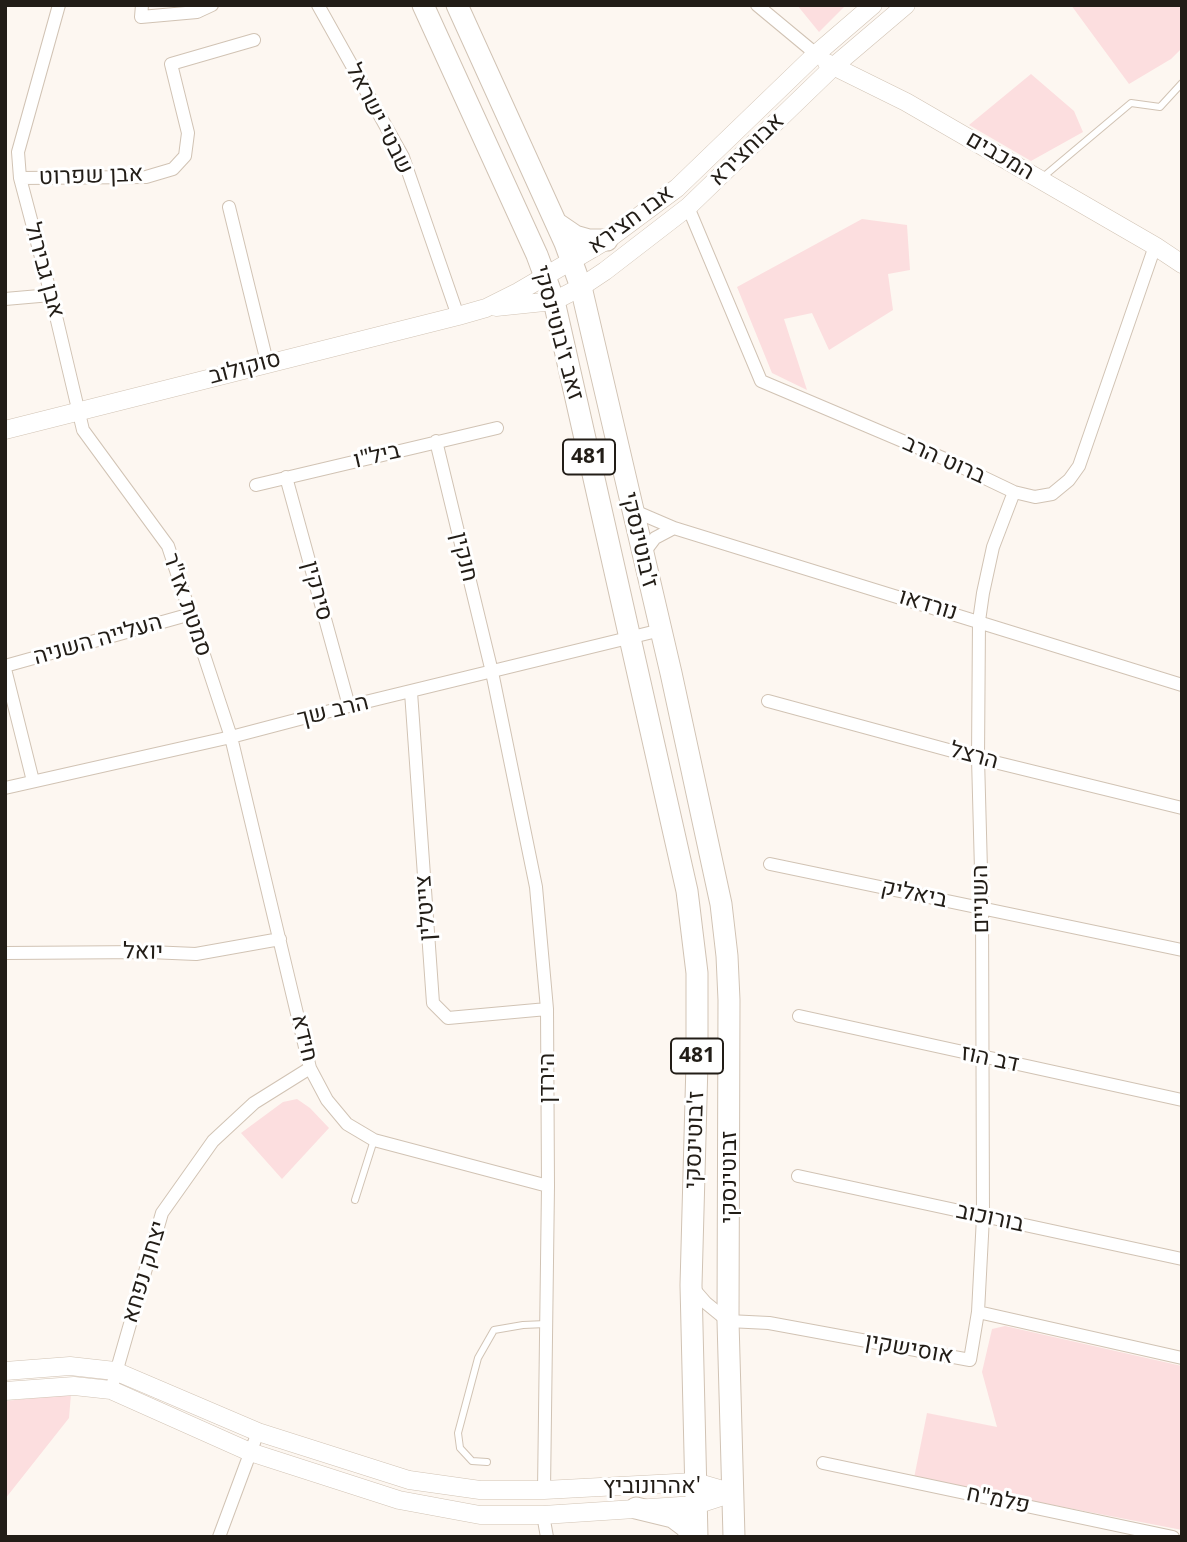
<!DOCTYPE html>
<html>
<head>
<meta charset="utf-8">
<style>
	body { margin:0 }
	#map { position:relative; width:1187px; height:1542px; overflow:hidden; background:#fdf7f1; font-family:"Noto Sans",sans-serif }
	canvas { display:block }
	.frame { position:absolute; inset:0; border:7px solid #221d17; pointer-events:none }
</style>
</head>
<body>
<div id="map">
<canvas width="1187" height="1542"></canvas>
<div class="frame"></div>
</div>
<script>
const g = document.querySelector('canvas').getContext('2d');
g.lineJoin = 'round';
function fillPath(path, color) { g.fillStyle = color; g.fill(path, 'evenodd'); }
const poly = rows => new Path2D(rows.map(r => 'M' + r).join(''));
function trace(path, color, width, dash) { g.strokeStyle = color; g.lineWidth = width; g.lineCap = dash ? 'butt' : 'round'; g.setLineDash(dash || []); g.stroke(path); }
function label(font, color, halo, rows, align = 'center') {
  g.font = font + ' "Noto Sans",Heebo,sans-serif'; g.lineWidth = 6; g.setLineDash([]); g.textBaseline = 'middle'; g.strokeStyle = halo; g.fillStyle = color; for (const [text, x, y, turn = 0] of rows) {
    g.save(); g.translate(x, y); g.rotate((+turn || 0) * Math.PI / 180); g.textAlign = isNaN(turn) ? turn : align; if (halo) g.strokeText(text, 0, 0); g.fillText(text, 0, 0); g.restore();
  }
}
fillPath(poly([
	[797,5,846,5,819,32],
	[1071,5,1182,5,1182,48,1171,59,1129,84],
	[1031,74,1074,111,1083,132,1031,161,969,125],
	[862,219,907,225,910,270,888,274,893,310,829,350,812,313,784,319,807,390,772,373,737,287],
	[297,1099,310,1108,329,1128,282,1179,241,1133,283,1102],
	[1005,1326,1182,1366,1182,1530,914,1478,927,1413,997,1427,982,1372,992,1329],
	[71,1394,69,1418,5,1499,5,1401]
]), '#fcdedf');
const lane = poly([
	[1043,177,1131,103,1160,107,1182,83],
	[355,1200,374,1140],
	[487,1462,472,1461,460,1448,458,1433,478,1358,494,1330,523,1325,546,1324]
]);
const street = poly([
	[59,5,18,152,20,178,51,295,83,430,168,546,231,737,310,1068,327,1100,347,1124,374,1140,548,1186],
	[142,5,141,17,197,12,212,5],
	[318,5,403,157,458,316],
	[757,5,816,54],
	[20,178,146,177,173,169,185,156,188,133,171,64,254,40],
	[229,207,267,362],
	[688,207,761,381,945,459,1014,492,1035,497,1052,494,1069,480,1079,466,1155,246],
	[5,299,51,295],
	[436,441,492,672,536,887,547,1009,548,1186,544,1490],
	[286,477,349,706],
	[256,485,497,428],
	[632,510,674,528,1182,685],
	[643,554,655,538,674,528],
	[5,666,191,614],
	[5,669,33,781],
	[411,692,433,1003,448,1018,547,1009],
	[768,701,978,758,1182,808],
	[5,788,231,737,349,706,661,630],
	[770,864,1182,950],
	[5,953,149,952,196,954,280,939],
	[799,1016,1182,1100],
	[798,1176,1182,1259],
	[693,1288,706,1303,728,1321,769,1323,970,1360,978,1312,1182,1358],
	[978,1312,983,1217,982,908,978,758,979,621,983,593,993,547,1014,492],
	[111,1390,162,1213,213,1141,254,1103,310,1068],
	[823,1463,1173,1537],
	[543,1515,547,1537],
	[219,1537,258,1432]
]);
const secondary = poly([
	[827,63,906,102,1155,246,1182,264],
	[496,307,554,301,581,287,605,271,688,207,833,67,906,5],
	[5,430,458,316,486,308,518,292,607,240,677,188,816,54,873,5],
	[5,1371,70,1366,115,1371,258,1432,409,1480,480,1490,544,1490,695,1482,733,1493],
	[5,1391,74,1386,111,1390,250,1452,399,1500,480,1515,543,1515,696,1505,733,1493]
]);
const primary = poly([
	[423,5,537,255,554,301,687,891,697,973,697,1063,691,1285,697,1537],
	[457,5,565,243,581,287,671,673,721,904,727,956,729,1000,728,1321,734,1537],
	[556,223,575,236,589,240,607,240],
	[636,1508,673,1517,685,1526,694,1537]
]);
trace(lane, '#d1c3b4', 8);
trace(street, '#d1c3b4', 14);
trace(secondary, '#d1c3b4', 19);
trace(primary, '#d1c3b4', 23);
trace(lane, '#fff', 6);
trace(street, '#fff', 12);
trace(secondary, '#fff', 18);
trace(primary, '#fff', 21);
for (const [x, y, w] of [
	[589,457,52],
	[697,1056,52]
]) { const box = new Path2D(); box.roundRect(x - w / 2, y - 17.5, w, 35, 5); g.fillStyle = '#fff'; g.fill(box); trace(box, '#221d17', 2); }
label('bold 21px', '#221d17', null, [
	["481",589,457],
	["481",697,1056]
]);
label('23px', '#221d17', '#fff', [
	["שבטי ישראל",379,119,63],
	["אבוחצירא",747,150,-44],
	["המכבים",1000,156,30],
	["אבן שפרוט",91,176,-2],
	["אבו חצירא",631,220,-36],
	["אבן גבירול",44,270,75],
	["זאב ז'בוטינסקי",558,333,75],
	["סוקולוב",245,368,-15],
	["ביל\"ו",377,456,-13],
	["ברוט הרב",944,460,24],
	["ז'בוטינסקי",639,540,77],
	["חנקין",464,557,76],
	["סירקין",317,591,75],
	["סמטת אז\"ר",187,605,71],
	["נורדאו",928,605,17],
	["העלייה השניה",98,640,-16],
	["הרב שך",333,711,-14],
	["הרצל",974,756,15],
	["ביאליק",914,894,12],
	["השניים",981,899,-91],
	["צייטלין",426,908,-94],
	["יואל",143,952,1],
	["חידא",304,1038,76],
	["דב הוז",990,1059,12],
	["הירדן",547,1078,-90],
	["ז'בוטינסקי",695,1140,-88],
	["זבוטינסקי",729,1177,-90],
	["בורוכוב",990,1218,12],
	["יצחק נפחא",145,1272,-73],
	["אוסישקין",909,1349,10],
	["אהרונוביץ'",652,1486],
	["פלמ\"ח",998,1500,12]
]);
</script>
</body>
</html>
